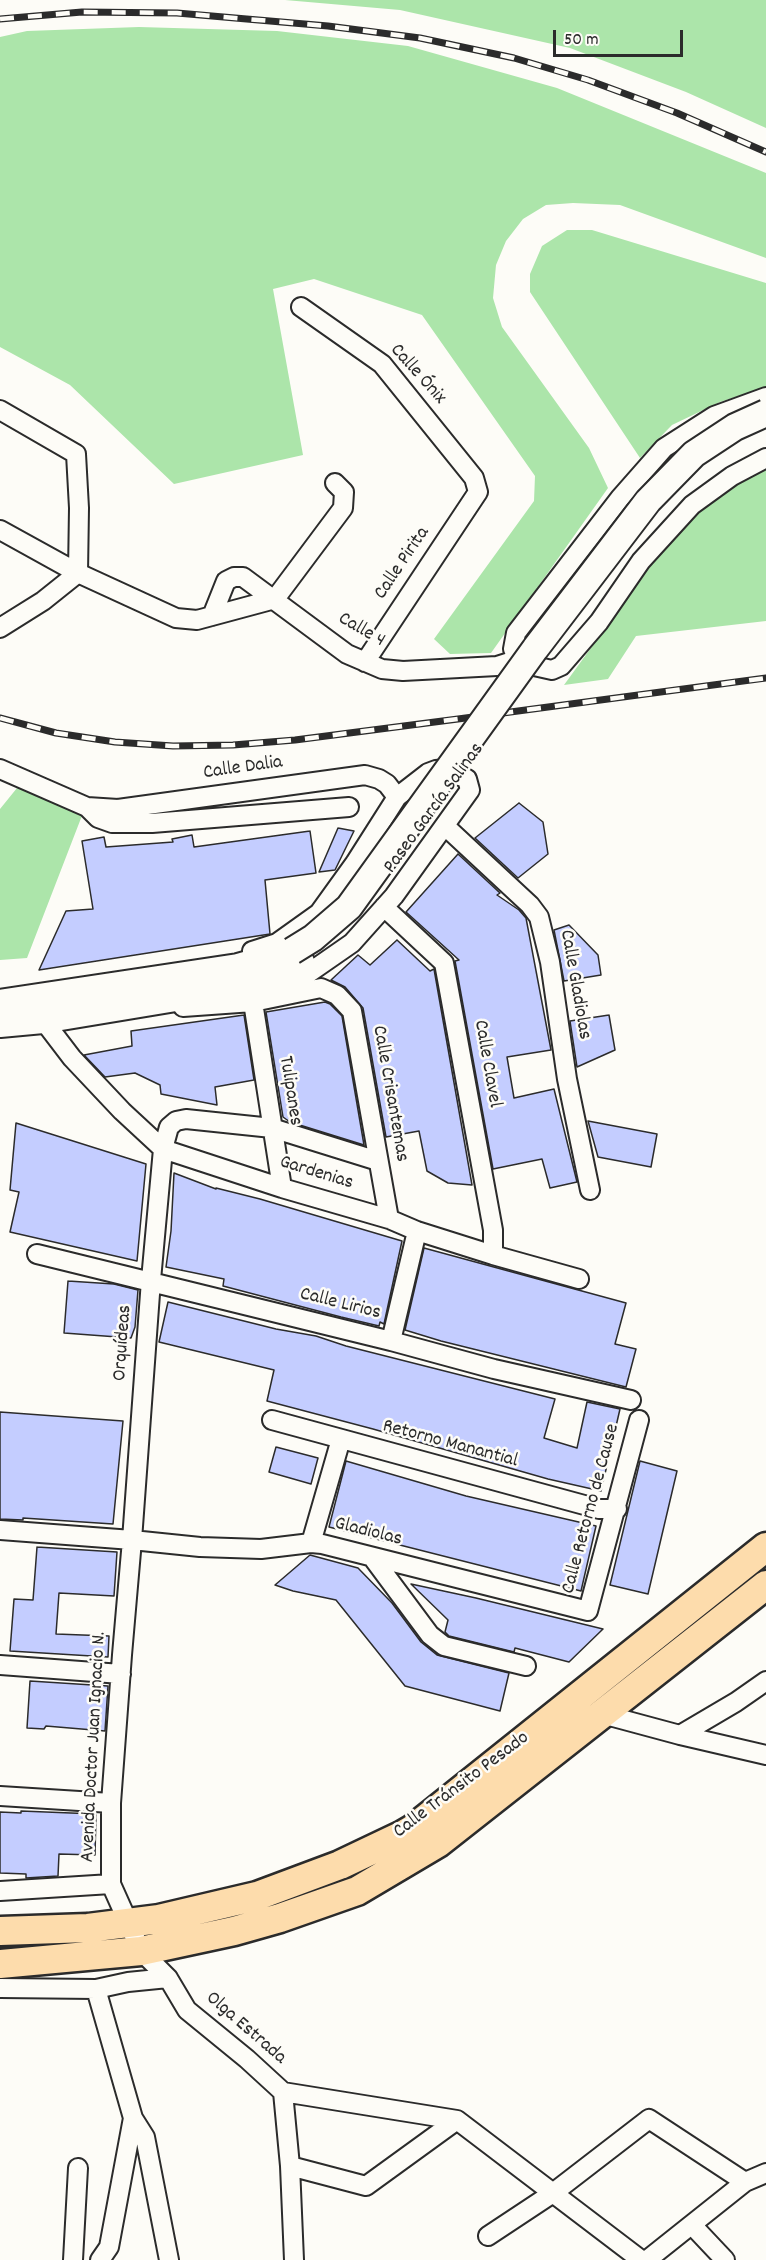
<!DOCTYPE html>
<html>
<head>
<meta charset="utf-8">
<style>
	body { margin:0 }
	#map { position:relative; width:766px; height:2260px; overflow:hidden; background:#fdfcf7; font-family:Dekko,sans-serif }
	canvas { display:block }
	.scale { position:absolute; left:553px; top:30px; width:130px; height:27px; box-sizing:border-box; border:3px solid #2b2b2b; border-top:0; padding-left:8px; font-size:18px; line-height:21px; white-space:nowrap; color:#2b2b2b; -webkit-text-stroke:4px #fdfcf7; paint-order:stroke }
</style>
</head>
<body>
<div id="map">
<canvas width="766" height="2260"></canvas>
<div class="scale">50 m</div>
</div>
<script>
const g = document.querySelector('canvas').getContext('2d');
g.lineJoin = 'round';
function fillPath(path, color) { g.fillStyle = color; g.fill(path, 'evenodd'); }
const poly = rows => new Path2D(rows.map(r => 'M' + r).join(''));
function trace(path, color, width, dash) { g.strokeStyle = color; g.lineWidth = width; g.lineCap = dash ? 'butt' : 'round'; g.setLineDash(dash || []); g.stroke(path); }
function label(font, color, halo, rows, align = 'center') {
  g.font = font + ' Dekko,sans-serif'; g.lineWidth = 5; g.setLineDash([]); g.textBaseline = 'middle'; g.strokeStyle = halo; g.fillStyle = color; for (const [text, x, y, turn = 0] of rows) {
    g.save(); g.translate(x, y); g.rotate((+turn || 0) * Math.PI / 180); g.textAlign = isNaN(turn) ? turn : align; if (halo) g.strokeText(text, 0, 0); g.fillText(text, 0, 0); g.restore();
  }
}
fillPath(poly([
	[285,0,766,0,766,128,686,92,570,48,400,10],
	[139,27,277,31,408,46,557,88,766,173,766,258,620,205,573,203,546,205,523,219,506,241,496,265,493,298,502,327,589,448,608,488,491,653,450,654,434,639,534,501,535,476,422,315,314,279,273,289,303,455,174,484,70,385,0,347,0,37,27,31],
	[567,230,592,230,766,283,766,387,720,402,672,425,640,458,530,292,530,274,542,246],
	[766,465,766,621,636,636,608,679,564,685,665,546,702,507,745,475],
	[17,788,83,813,27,958,0,960,0,809]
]), '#ace5aa');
const building = poly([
	[519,803,543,822,548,854,518,878,475,838,519,803],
	[338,828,354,831,335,870,319,872,338,828],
	[310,831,316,873,265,880,270,934,39,970,66,911,93,909,82,841,104,837,106,847,173,842,172,839,192,835,194,847,310,831],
	[458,854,500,893,497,895,519,910,526,918,551,1050,507,1057,514,1098,554,1089,577,1182,550,1188,542,1159,493,1169,455,961,459,960,406,912,458,854],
	[569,925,598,955,601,975,564,981,554,930,569,925],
	[397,940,430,971,434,969,472,1185,448,1183,427,1171,419,1131,386,1137,363,1008,345,987,331,980,358,955,370,965,397,940],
	[325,1002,330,1004,342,1016,364,1145,290,1122,283,1117,266,1012,325,1002],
	[244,1015,254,1080,215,1087,217,1105,161,1094,160,1085,135,1073,105,1077,84,1055,132,1046,131,1031,244,1015],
	[609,1015,615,1050,577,1067,570,1021,609,1015],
	[588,1121,657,1134,651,1167,598,1157,588,1121],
	[16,1123,146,1164,137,1261,10,1232,19,1192,10,1190,16,1123],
	[174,1173,216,1189,216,1188,260,1199,402,1241,384,1324,380,1322,379,1326,341,1317,223,1286,224,1279,166,1267,171,1231,174,1173],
	[424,1248,626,1303,615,1344,636,1349,626,1387,441,1341,405,1330,424,1248],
	[68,1281,114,1284,138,1290,135,1327,131,1338,64,1333,68,1281],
	[168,1302,276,1329,316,1336,346,1346,555,1399,544,1438,577,1448,587,1402,620,1409,601,1491,548,1479,373,1429,267,1401,274,1370,159,1342,168,1302],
	[0,1412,123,1421,113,1524,23,1518,23,1520,0,1519,0,1412],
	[276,1447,318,1458,311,1484,269,1472,276,1447],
	[346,1461,466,1496,596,1526,581,1591,329,1527,346,1461],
	[640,1461,677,1471,648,1594,610,1585,640,1461],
	[37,1547,117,1552,114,1596,59,1593,56,1634,109,1636,108,1657,10,1651,14,1599,33,1600,37,1547],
	[310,1555,358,1568,392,1603,421,1642,437,1655,509,1673,500,1711,405,1686,336,1600,293,1591,275,1585,310,1555],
	[411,1584,476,1598,603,1629,569,1662,515,1648,514,1652,449,1636,445,1632,448,1620,411,1584],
	[30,1681,108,1686,105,1731,46,1726,44,1729,27,1728,30,1681],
	[21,1811,96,1814,95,1855,59,1854,58,1876,26,1878,26,1874,0,1873,0,1812,21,1813,21,1811]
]);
fillPath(building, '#c4cdff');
trace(building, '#2b2b2b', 1.5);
const minor = poly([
	[301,307,382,364,474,478,478,492,365,662],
	[766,397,714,416,664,448,620,498,516,633,513,649,519,659,534,666,552,670,561,666,599,622,641,561,692,505,732,476,766,458],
	[0,410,76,454,79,508,78,573],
	[0,530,78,573,176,618,197,620,275,599,343,508,344,492,335,483],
	[212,616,226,581,234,577,243,577,347,654,382,669,403,671,497,666,519,659],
	[0,628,43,601,78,573],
	[0,769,87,807,118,809,365,775,379,779,387,784,397,797],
	[88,808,98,818,112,823,152,823,349,807],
	[445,826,530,905,539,917,550,962,567,1079,590,1190],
	[384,907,444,963,493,1230,493,1255],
	[252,951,277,943,319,913,355,863,397,797,428,773,436,770,446,769,467,779,470,790,394,896,352,943,303,977,275,986],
	[253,1002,282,1188],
	[183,1007,253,1002,321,988,337,995,352,1011,389,1219],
	[43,1020,72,1058,122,1111,163,1149,282,1188,389,1219,417,1231,493,1255,579,1279],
	[37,1254,391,1341,494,1369,631,1400],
	[391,1341,417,1231],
	[272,1420,599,1509,617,1509],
	[0,1530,132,1540,200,1547,261,1549,311,1543,322,1544,588,1611,639,1420],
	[311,1543,341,1439],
	[372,1557,430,1635,444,1646,526,1666],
	[0,1665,121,1674],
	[602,1714,680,1735,736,1702,766,1681],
	[680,1735,766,1755],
	[0,1796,111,1803],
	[0,1891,111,1884],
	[0,1988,96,1989,128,1982,168,1978],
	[96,1989,133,2118,145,2137,169,2260],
	[283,2092,457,2120,641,2260],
	[290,2166,366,2186,457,2120],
	[692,2225,725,2260],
	[488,2236,553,2193,649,2119,745,2182],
	[73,2260,78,2168],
	[100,2260,109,2247,133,2118],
	[294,2260,290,2166,283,2092,247,2059,187,2010,168,1978,141,1951,111,1884,111,1803,122,1655,132,1540,151,1280,163,1149,169,1127,176,1121,186,1119,272,1128,378,1161],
	[647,2260,745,2182,766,2173]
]);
const secondary = poly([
	[0,1003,238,967,277,956],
	[0,1024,43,1020,224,990,282,973,301,962]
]);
const primary = poly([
	[0,1931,88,1928,159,1919,257,1896,340,1865,401,1836,413,1829,766,1547],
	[0,1964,141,1951,234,1931,280,1918,357,1891,438,1843,766,1585]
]);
trace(minor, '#2b2b2b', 22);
trace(secondary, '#2b2b2b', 30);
trace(primary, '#2b2b2b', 33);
trace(minor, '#fdfcf7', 18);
trace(secondary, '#fdfcf7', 26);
trace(primary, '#fddcac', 28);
const rail = poly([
	[0,19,82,12,177,13,328,26,420,38,514,58,588,80,677,113,766,152],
	[0,718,56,733,115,742,173,746,233,745,295,740,458,719,766,678]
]);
trace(rail, '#2b2b2b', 7);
trace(rail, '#fdfcf7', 4.5, [14]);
const secondaryBridge = poly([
	[292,951,313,938,349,907,535,649,648,501,694,454,735,427,766,413]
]);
trace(secondaryBridge, '#2b2b2b', 30, []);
trace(secondaryBridge, '#fdfcf7', 26);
label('20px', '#2b2b2b', '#fdfcf7', [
	["Calle Ónix",417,375,48],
	["Calle Pirita",403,564,-56],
	["Calle 4",361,631,30],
	["Calle Dalia",243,769,-8],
	["Paseo García Salinas",435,809,-54],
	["Calle Gladiolas",574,985,80],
	["Calle Clavel",486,1064,80],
	["Tulipanes",289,1091,81],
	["Calle Crisantemas",389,1094,80],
	["Gardenias",316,1174,17],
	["Calle Lirios",340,1305,14],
	["Orquídeas",124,1343,-86],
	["Retorno Manantial",450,1445,15],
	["Calle Retorno de Cause",592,1509,-75],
	["Gladiolas",368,1533,14],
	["Avenida Doctor Juan Ignacio N.",95,1747,-87],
	["Calle Tránsito Pesado",462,1786,-37],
	["Olga Estrada",245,2029,41]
]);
</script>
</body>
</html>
